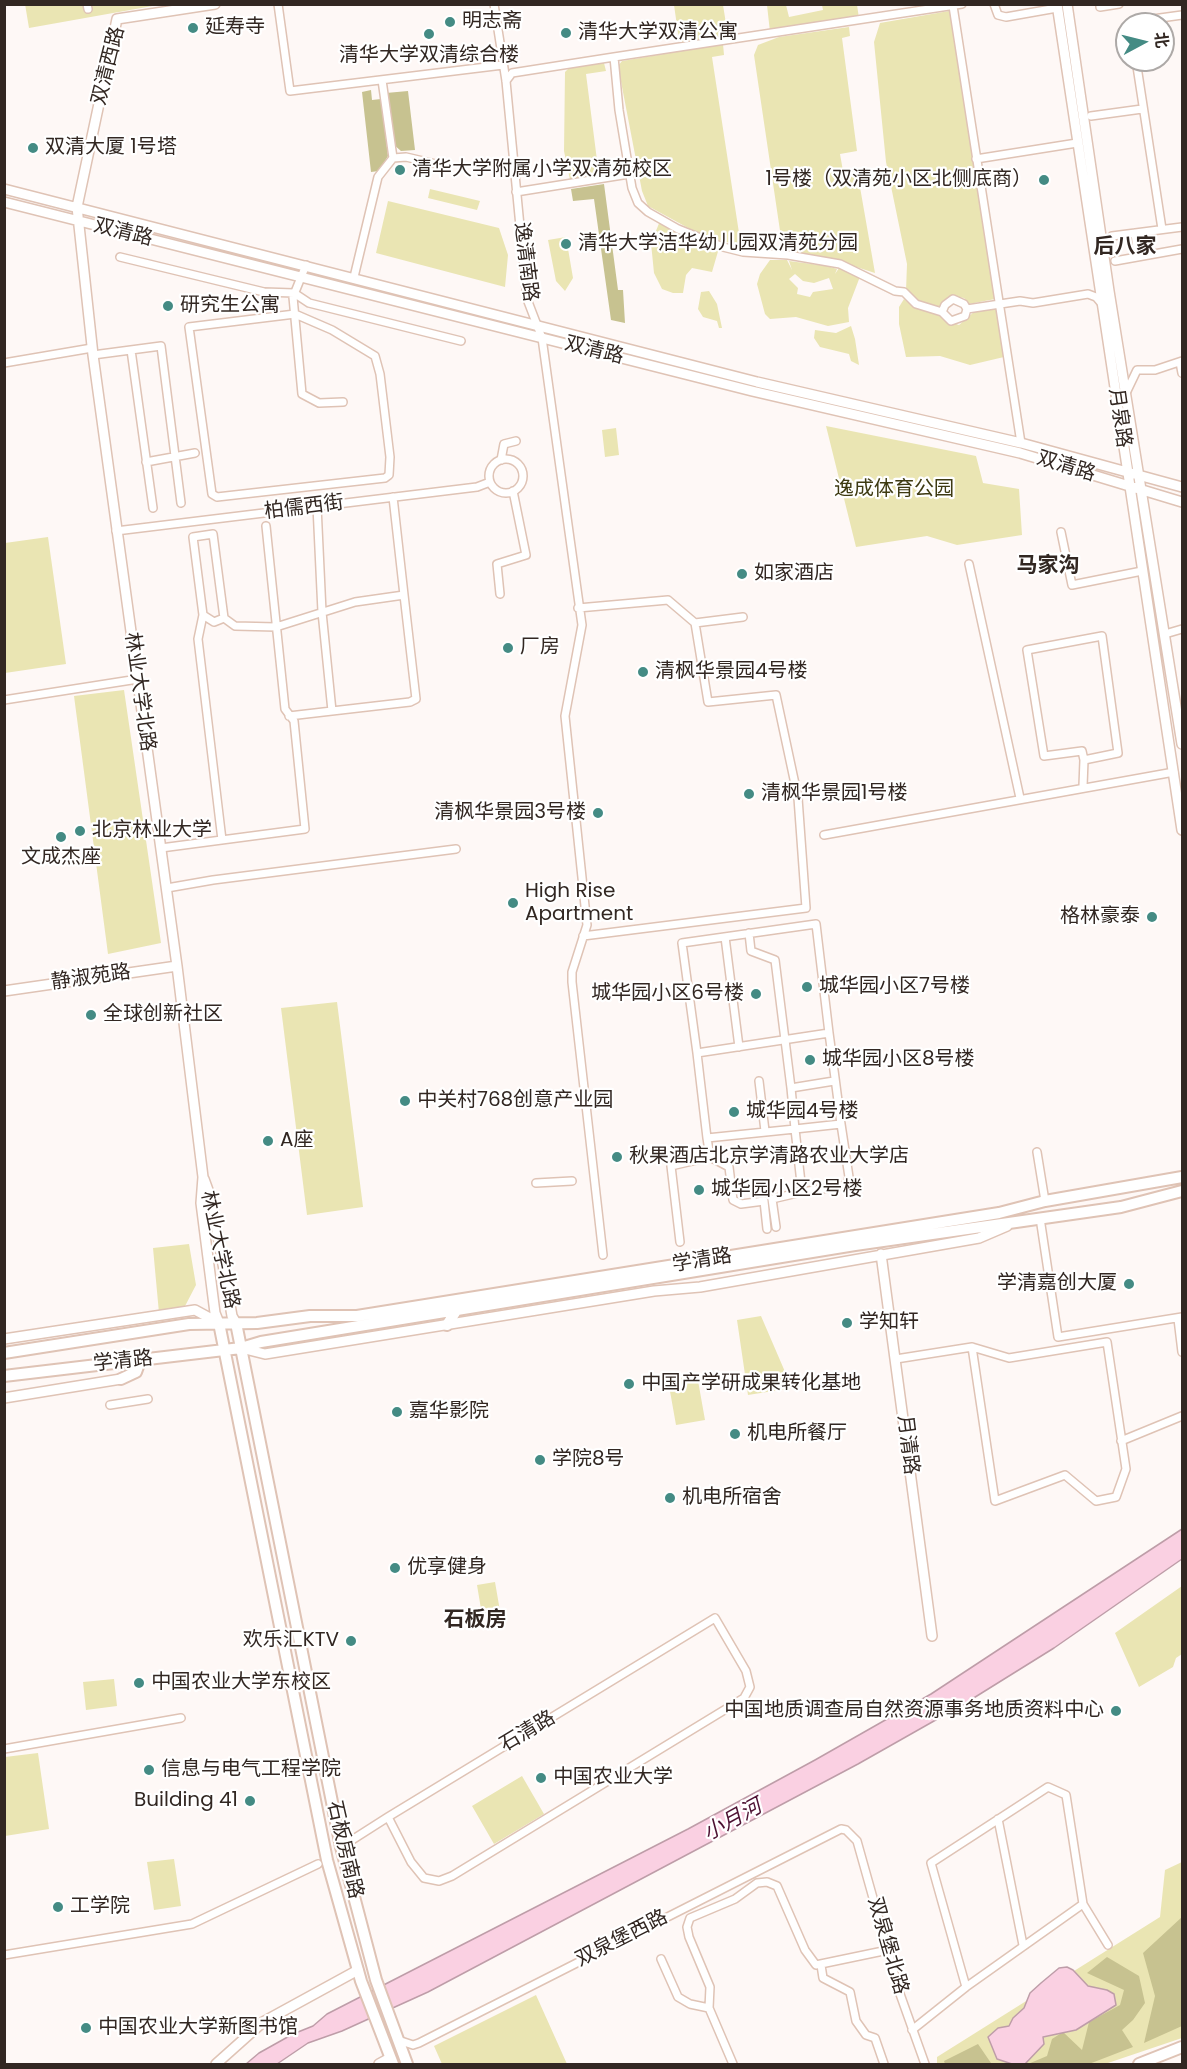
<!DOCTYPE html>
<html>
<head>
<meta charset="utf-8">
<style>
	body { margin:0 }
	#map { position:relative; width:1187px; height:2069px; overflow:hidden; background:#fef8f6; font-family:Poppins,"Noto Sans SC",sans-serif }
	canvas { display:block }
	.frame { position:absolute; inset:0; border:6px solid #322722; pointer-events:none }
	.north { position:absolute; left:1115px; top:12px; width:60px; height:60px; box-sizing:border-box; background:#fff; border:2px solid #ada9a7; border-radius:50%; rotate:83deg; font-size:16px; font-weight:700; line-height:24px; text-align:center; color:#322722 }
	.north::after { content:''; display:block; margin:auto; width:21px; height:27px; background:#448b84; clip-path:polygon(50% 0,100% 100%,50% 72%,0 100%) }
</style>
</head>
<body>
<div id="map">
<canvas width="1187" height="2069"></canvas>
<div class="frame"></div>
<div class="north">北</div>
</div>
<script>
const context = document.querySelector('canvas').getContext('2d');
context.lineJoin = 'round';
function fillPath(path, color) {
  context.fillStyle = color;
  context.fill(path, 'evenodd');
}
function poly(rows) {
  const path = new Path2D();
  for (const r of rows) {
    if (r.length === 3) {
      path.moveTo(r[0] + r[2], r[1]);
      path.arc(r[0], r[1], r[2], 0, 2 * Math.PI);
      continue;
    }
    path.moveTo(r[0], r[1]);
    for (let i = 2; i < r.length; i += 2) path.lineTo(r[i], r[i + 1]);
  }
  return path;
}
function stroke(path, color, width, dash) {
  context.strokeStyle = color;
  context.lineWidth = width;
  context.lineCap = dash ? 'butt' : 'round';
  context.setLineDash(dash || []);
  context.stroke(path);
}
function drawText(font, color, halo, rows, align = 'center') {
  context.font = font + ' Poppins,"Noto Sans SC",sans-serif';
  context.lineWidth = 4.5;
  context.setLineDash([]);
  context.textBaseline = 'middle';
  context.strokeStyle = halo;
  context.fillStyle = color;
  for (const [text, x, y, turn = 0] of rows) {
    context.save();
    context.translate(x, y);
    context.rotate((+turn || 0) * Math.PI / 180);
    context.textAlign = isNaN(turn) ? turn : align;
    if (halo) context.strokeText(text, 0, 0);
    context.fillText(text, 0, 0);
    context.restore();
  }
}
fillPath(poly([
	[25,4,158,5,29,28],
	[674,5,723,5,728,36,682,42,678,33],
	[767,5,786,5,789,17,823,10,822,5,857,5,859,18,770,32],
	[949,11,953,17,995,299,969,304,964,298,951,296,941,308,925,305,906,291,907,264,886,162,874,42,880,23],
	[849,27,850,36,842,38,857,151,840,154,843,171,857,170,875,273,841,262,783,251,754,55,758,45,779,37],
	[723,44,724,55,712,57,741,246,701,235,648,206,642,191,618,66,622,61],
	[604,63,606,71,586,74,599,176,570,180,564,151,565,72,569,68],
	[430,189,480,201,477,210,428,198],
	[388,201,499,228,508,255,505,287,376,253],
	[660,221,719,248,712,272,692,268,686,275,683,293,673,293,662,289,654,273,651,243],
	[566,237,573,278,565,291,556,281,548,240],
	[770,260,787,260,792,270,789,261,827,266,837,269,835,274,841,265,861,274,848,308,849,322,828,326,796,317,770,319,765,314,757,284,760,274],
	[795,274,803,281,814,283,829,278,833,289,813,292,810,297,797,294,798,288,789,279],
	[709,291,717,304,722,328,719,328,717,321,703,317,698,309,701,292],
	[904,299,915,308,941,313,945,320,959,325,975,311,996,309,1004,357,970,365,940,356,906,357,899,324,899,307],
	[851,326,855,339,859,365,851,361,849,354,820,347,814,338,815,330,836,333],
	[826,426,976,456,983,483,1019,489,1022,535,957,545,927,536,856,547],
	[616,428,619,455,605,457,602,430],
	[48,537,66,664,5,673,5,543],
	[124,690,161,943,108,954,74,696],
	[337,1002,363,1207,307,1215,281,1008],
	[189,1244,196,1285,184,1308,159,1313,153,1248],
	[761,1316,792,1388,748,1395,737,1320],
	[697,1375,705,1420,676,1425,668,1380],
	[495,1582,500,1611,482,1615,477,1585],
	[1182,1586,1182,1654,1176,1658,1173,1667,1139,1687,1115,1633],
	[114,1679,117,1706,86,1710,83,1682],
	[38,1753,49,1829,5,1836,5,1757],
	[522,1776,544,1814,494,1844,472,1806],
	[174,1859,181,1906,154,1910,147,1862],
	[1182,1862,1182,2038,1105,2064,937,2064,937,2057,1160,1917,1165,1870],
	[536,1995,567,2064,442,2064,434,2046]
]), '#eae5b3');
fillPath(poly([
	[371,90,372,100,381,99,388,156,379,171,371,172,362,92],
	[408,91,415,150,401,151,393,144,386,93],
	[604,184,618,290,623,290,625,323,611,320,594,199,573,201,571,189],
	[1182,1917,1182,2026,1144,2043,1155,1996,1143,1953],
	[1107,1957,1139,1976,1145,2003,1133,2020,1122,2030,1133,2047,1089,2064,1028,2064,1047,2056,1052,2039,1063,2032,1082,2050,1089,2022,1120,2005,1124,1990,1087,1973],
	[978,2044,991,2063,1001,2064,945,2064,944,2061]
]), '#c7c290');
const water = poly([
	[1182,1529,1182,1559,1054,1648,964,1704,858,1764,428,1992,342,2031,308,2043,277,2064,246,2064,259,2053,293,2034,313,2026,327,2014,688,1829,815,1760,931,1694,1182,1529],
	[1067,1967,1073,1970,1088,1986,1107,1990,1114,1994,1116,2005,1076,2030,1043,2037,1044,2044,1025,2064,1012,2064,997,2059,988,2037,998,2028,1009,2026,1013,2018,1024,2008,1030,1993,1041,1983,1059,1968,1067,1967]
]);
fillPath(water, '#fad0e2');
stroke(water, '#be9da8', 1.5);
const street = poly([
	[87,4,88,9],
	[278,4,290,91,503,65],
	[494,4,506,81,527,299,542,338,582,625,565,716,587,925,572,972,572,982,603,1255],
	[962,4,614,57,619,110,632,188,638,203,648,212,678,229,723,247,743,252,788,255,840,264,895,291,904,292,916,304,942,312,951,321,965,316,967,309,1020,301,1033,303,1088,294,1096,297,1102,304],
	[994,4,998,15,1006,17,1057,8],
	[1100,4,1100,7,1119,4],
	[953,6,1021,443],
	[1131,24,1131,22,1182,15],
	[1136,60,1162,229],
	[506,81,512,73,614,57],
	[1091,116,1142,109],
	[393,158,406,157,436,164],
	[976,159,1077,143],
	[516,192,629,174],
	[1135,233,1138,257],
	[1112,236,1182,227],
	[120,257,264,292,294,293,309,303,461,341],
	[1115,261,1182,249],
	[306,265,293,297,302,394,319,403,343,402],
	[354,277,378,177,393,158,382,80],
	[942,312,945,305,953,299,964,304,967,309],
	[295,314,332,330,375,356,380,374,390,457,389,475,385,478,217,497,212,494,189,327,295,314],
	[131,350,153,508],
	[93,355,161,346,181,503],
	[1180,362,1182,373],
	[4,363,92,348],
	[1126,393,1137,370,1155,370,1182,361],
	[506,476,17],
	[501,460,504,444,516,441],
	[146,462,195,453],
	[116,531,477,487,490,482],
	[1061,532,1072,585,1142,571],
	[969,564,1020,798],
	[500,594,497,564,526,555,513,491],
	[578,608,668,600,695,623,708,702,776,695,798,798,806,908,583,936],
	[203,615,198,639,222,840],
	[224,618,214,622,203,615,193,537,213,534,224,618,235,626,276,627,355,602,404,595,393,497],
	[695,623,743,617],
	[1165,634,1182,629],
	[4,700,138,679],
	[332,711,410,702,416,699,404,595],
	[289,716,332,711,322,612,317,506],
	[1083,786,1084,760,1118,753,1102,636,1027,650,1044,756,1082,751,1084,760],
	[824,835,1174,772],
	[161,848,305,829,294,721,285,709,266,526],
	[167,888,213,880,456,849],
	[749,933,751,951,775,960,791,1088],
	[725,937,739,1047],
	[697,1053,682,943,816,924,829,1033],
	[835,1078,841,1124],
	[759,1081,765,1131],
	[707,1138,697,1053,829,1033,835,1078,834,1081,791,1088,795,1129,841,1124,849,1177,847,1185,802,1192],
	[1037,1152,1045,1201],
	[710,1157,729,1167,733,1200,741,1204,764,1201,767,1229],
	[536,1183,572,1181],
	[1040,1218,1058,1337,1182,1317],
	[680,1242,671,1166,710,1157,707,1138,795,1129,802,1192,772,1199,776,1227],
	[1178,1319,1182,1352],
	[896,1359,972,1347,1009,1358,1107,1342,1126,1469,1116,1497,1096,1501,1065,1475,995,1501,972,1347],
	[110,1405,148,1399],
	[1121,1441,1182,1416],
	[4,1749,181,1718],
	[998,1819,1023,1945],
	[341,1847,388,1817,715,1618,746,1671,750,1687,744,1698,452,1876,439,1881,424,1878,411,1862,388,1817],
	[4,1955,192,1924,318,1864],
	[661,1959,678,1997,690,2004,709,2008],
	[821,1965,823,1978,850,1992,856,2021,866,2035,875,2038,884,2064],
	[966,1987,1083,1904,1108,1945],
	[912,2030,966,1987,931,1863,1048,1787,1066,1795,1083,1904],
	[398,2040,413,2045,419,2043,841,1829,846,1830,857,1841,900,1994,925,2064],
	[733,2064,709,2008,710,1987,689,1937,687,1927,690,1918,735,1899,757,1883,767,1882,777,1886,805,1950,816,1965,888,1950]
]);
const secondary = poly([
	[215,4,117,19,77,207,93,355,177,966,203,1177,201,1203,215,1313,219,1323],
	[1057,4,1182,830],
	[1067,4,1109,291,1182,744],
	[4,189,757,382,1021,443,1182,487],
	[4,202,752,391,1020,453,1182,502],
	[4,991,177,966],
	[204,1179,212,1201,232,1316,236,1323],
	[881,1254,932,1636],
	[4,1339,195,1310,219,1323],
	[241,1348,265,1354,654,1291,700,1287,979,1238,1007,1226],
	[4,1398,121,1379],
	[216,2064,263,2022,358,1970],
	[379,2064,390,2058]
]);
const primary = poly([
	[219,1323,327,1860,361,1981,393,2064],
	[236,1323,341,1847,376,1980,407,2064],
	[447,1325,456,1311],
	[4,1353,189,1324,257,1323,310,1316,357,1316,999,1213,1045,1201,1182,1177],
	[4,1376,241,1348,261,1342,855,1245,1121,1207,1182,1191],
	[121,1379,136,1372,140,1361],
	[1139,2064,1182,2047]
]);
stroke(street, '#dfc3b5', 10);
stroke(secondary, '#dfc3b5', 12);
stroke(primary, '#dfc3b5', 14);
stroke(street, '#fff', 7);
stroke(secondary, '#fff', 9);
stroke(primary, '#fff', 10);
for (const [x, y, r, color] of [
	[450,22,6,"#448b84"],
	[193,28,6,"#448b84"],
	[566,33,6,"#448b84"],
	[429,34,6,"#448b84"],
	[33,148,6,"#448b84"],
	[400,170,6,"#448b84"],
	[1044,180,6,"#448b84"],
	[566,244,6,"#448b84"],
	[168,306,6,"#448b84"],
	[742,574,6,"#448b84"],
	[508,648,6,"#448b84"],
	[643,672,6,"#448b84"],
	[749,794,6,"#448b84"],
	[598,813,6,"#448b84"],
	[80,831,6,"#448b84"],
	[61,837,6,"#448b84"],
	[513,903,6,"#448b84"],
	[1152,917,6,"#448b84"],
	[807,987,6,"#448b84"],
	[756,994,6,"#448b84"],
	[91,1015,6,"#448b84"],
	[810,1060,6,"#448b84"],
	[405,1101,6,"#448b84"],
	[734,1112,6,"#448b84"],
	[268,1141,6,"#448b84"],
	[617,1157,6,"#448b84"],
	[699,1190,6,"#448b84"],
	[1129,1284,6,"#448b84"],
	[847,1323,6,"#448b84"],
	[629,1384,6,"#448b84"],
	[397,1412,6,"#448b84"],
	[735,1434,6,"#448b84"],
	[540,1460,6,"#448b84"],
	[670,1498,6,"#448b84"],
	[395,1568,6,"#448b84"],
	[351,1641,6,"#448b84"],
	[139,1683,6,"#448b84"],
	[1116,1711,6,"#448b84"],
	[149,1770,6,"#448b84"],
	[541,1778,6,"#448b84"],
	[250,1801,6,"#448b84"],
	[58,1907,6,"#448b84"],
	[86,2028,6,"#448b84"]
]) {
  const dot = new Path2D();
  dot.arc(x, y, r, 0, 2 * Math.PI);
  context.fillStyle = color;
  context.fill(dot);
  stroke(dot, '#fff', 2);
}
drawText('20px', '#322722', '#fff', [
	["明志斋",462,22],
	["延寿寺",205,28],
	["清华大学双清公寓",578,33],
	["清华大学双清综合楼",429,56,"center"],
	["双清大厦 1号塔",45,148],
	["清华大学附属小学双清苑校区",412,170],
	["1号楼（双清苑小区北侧底商）",1032,180,"right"],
	["清华大学洁华幼儿园双清苑分园",578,244],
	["研究生公寓",180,306],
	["如家酒店",754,574],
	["厂房",520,648],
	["清枫华景园4号楼",655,672],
	["清枫华景园1号楼",761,794],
	["清枫华景园3号楼",586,813,"right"],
	["北京林业大学",92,831],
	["文成杰座",61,858,"center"],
	["High Rise",525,892],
	["Apartment",525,915],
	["格林豪泰",1140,917,"right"],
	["城华园小区7号楼",819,987],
	["城华园小区6号楼",744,994,"right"],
	["全球创新社区",103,1015],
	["城华园小区8号楼",822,1060],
	["中关村768创意产业园",417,1101],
	["城华园4号楼",746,1112],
	["A座",280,1141],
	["秋果酒店北京学清路农业大学店",629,1157],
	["城华园小区2号楼",711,1190],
	["学清嘉创大厦",1117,1284,"right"],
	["学知轩",859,1323],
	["中国产学研成果转化基地",641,1384],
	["嘉华影院",409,1412],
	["机电所餐厅",747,1434],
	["学院8号",552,1460],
	["机电所宿舍",682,1498],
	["优享健身",407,1568],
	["欢乐汇KTV",339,1641,"right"],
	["中国农业大学东校区",151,1683],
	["中国地质调查局自然资源事务地质资料中心",1104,1711,"right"],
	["信息与电气工程学院",161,1770],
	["中国农业大学",553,1778],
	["Building 41",238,1801,"right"],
	["工学院",70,1907],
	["中国农业大学新图书馆",98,2028]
], 'left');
drawText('20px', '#322722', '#fff', [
	["双清西路",109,66,-76],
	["双清路",123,233,14],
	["逸清南路",525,262,83],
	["双清路",594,351,14],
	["月泉路",1119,418,82],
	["双清路",1066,467,17],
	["柏儒西街",304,508,-7],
	["林业大学北路",139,692,82],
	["静淑苑路",91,978,-8],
	["林业大学北路",219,1250,78],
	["学清路",702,1261,-9],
	["学清路",123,1362,-6],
	["月清路",907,1445,83],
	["石清路",528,1732,-31],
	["石板房南路",344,1850,77],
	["双泉堡西路",622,1939,-27],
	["双泉堡北路",887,1946,74]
]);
drawText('20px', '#3e3a12', '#fff', [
	["逸成体育公园",894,490]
]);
drawText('bold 21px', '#322722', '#fff', [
	["后八家",1125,248],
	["马家沟",1048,567],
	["石板房",475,1621]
]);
drawText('italic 21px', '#4d1132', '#fff', [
	["小月河",733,1821,-29]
]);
</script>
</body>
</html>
